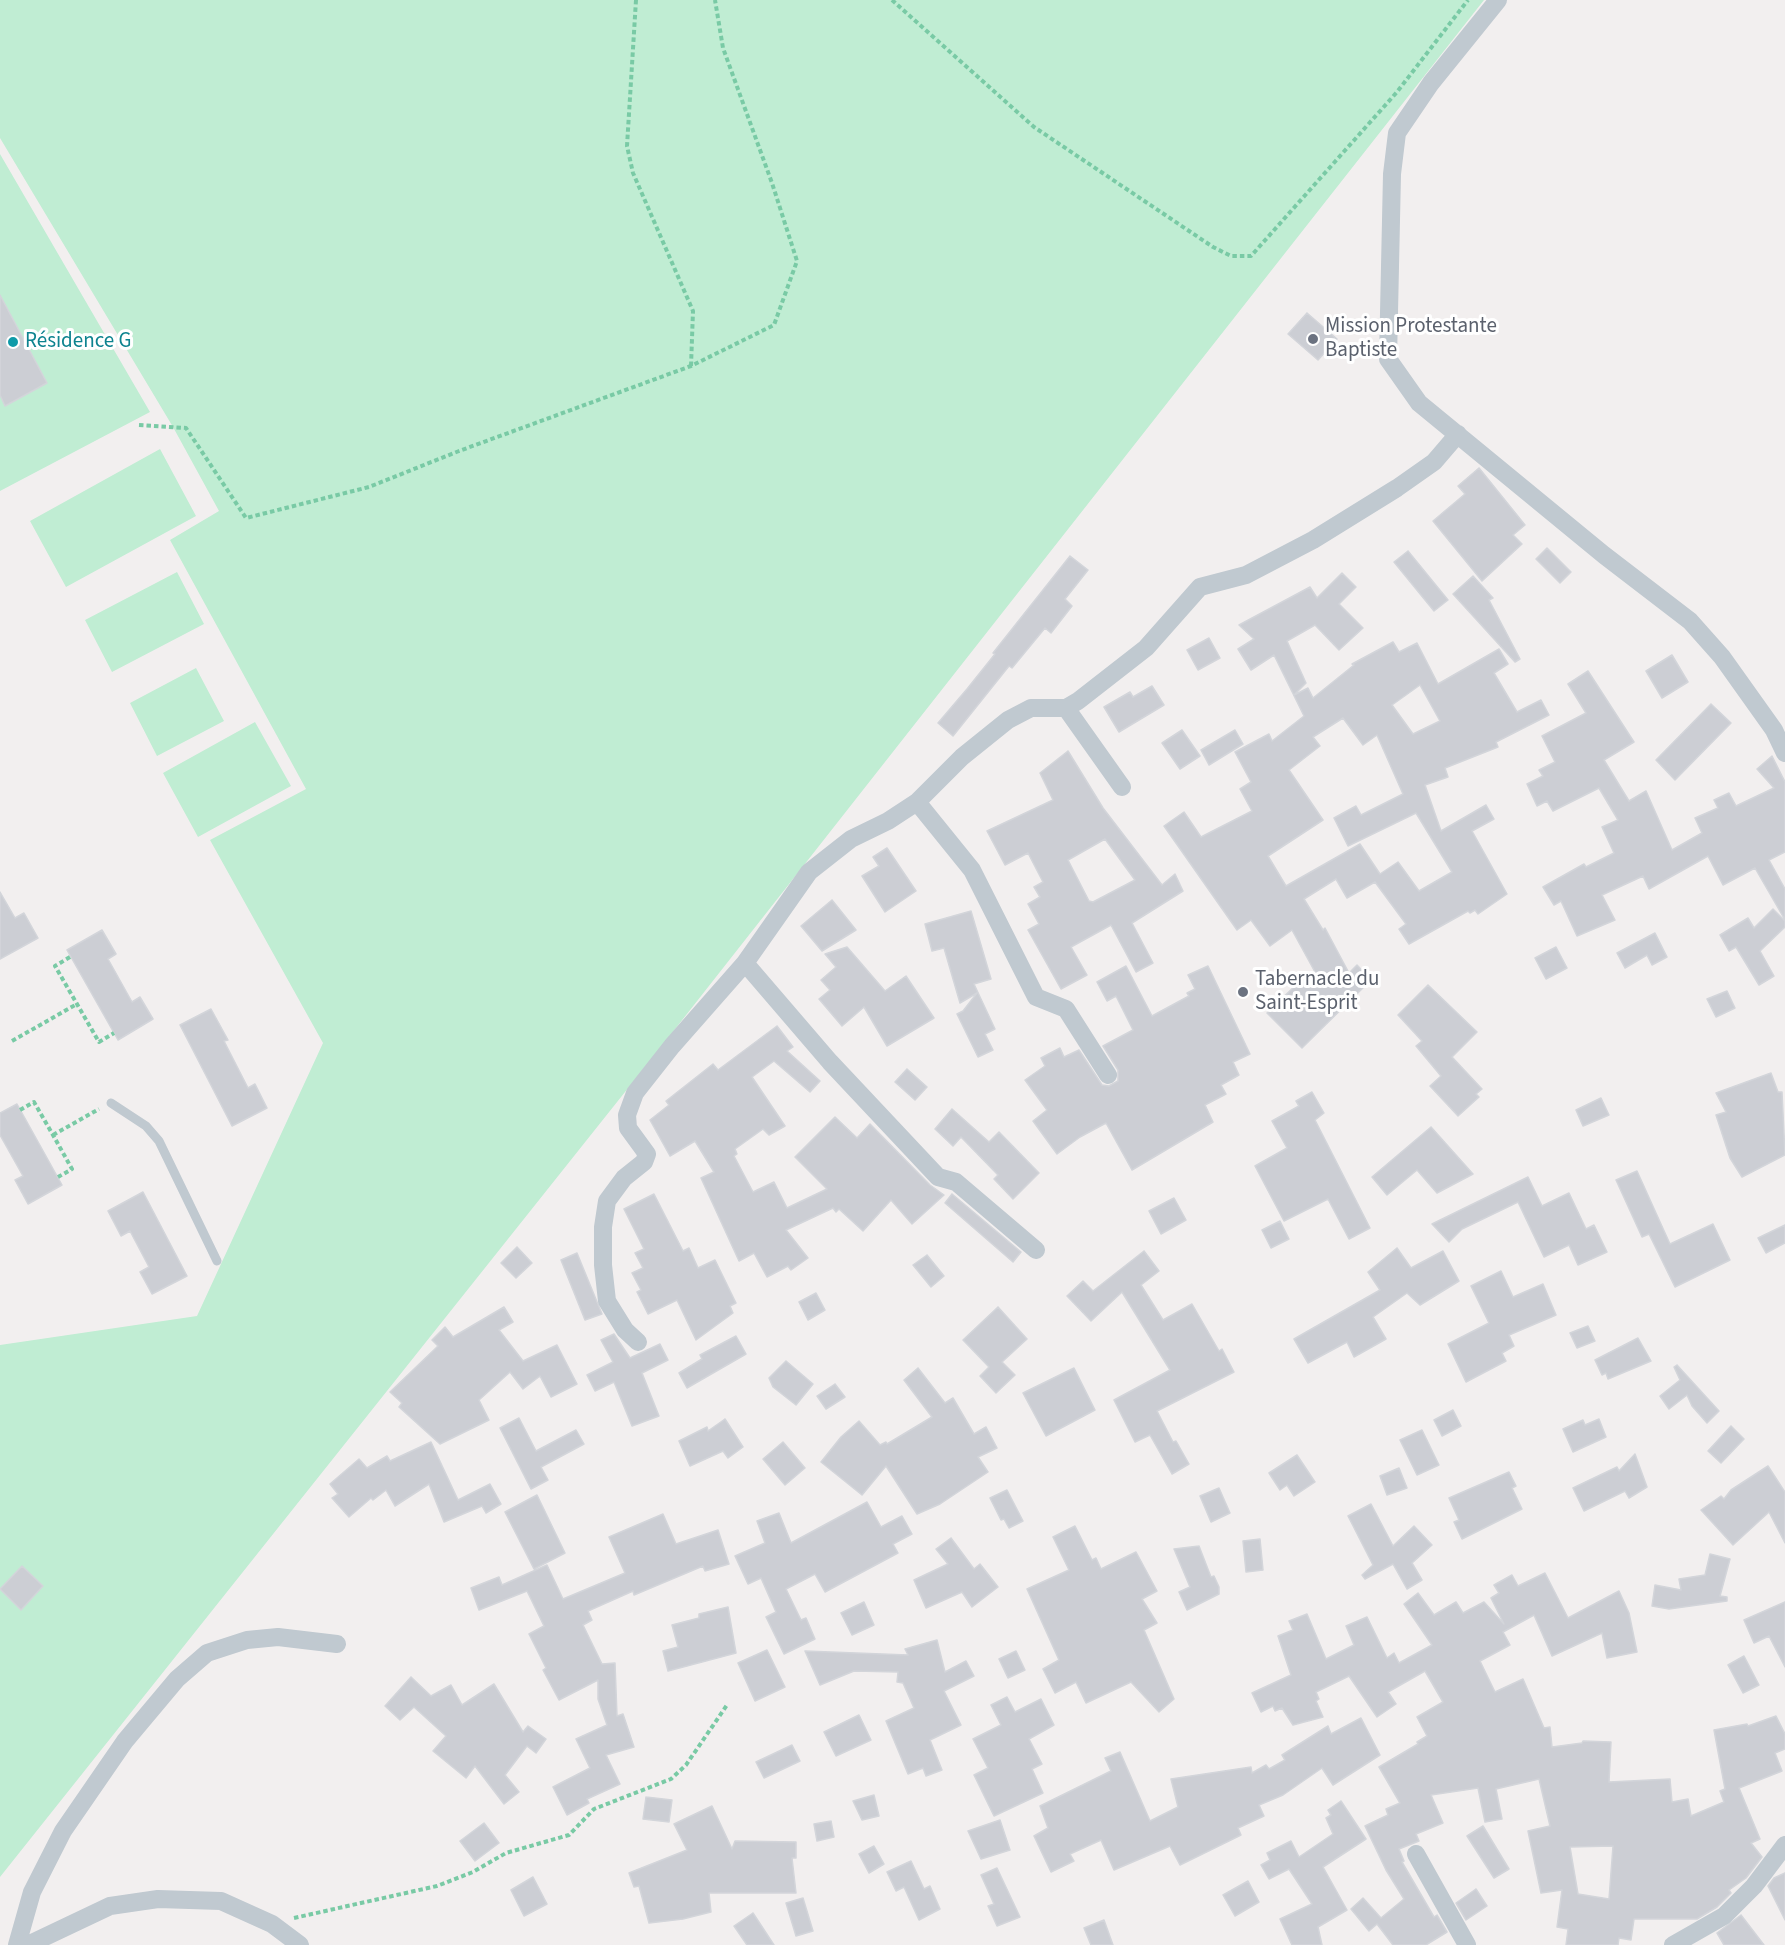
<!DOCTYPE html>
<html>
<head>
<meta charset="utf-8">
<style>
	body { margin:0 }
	canvas { display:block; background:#f2efef }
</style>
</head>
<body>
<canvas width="1785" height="1945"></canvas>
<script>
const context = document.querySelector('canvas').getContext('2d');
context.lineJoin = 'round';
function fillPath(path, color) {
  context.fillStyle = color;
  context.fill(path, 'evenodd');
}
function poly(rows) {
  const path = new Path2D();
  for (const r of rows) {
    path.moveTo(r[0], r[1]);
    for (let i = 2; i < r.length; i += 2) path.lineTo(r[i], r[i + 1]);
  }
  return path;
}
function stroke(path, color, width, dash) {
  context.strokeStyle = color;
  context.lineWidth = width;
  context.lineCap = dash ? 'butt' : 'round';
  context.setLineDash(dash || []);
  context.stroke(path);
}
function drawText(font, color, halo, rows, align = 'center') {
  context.font = font + ' "Source Sans 3",sans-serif';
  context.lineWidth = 6;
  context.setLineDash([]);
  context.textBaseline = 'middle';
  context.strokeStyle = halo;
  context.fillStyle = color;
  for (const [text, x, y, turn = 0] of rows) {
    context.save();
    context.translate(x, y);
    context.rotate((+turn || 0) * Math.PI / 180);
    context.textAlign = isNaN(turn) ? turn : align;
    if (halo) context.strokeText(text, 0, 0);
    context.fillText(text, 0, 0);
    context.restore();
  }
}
fillPath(poly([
	[0,0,1484,0,668,1038,0,1877,0,1345,197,1316,323,1043,210,840,306,789,170,540,219,511,173,427,0,138],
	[0,154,150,412,0,491,0,395,6,405,47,383,0,295],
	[160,449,196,516,66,587,30,521],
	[177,572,204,624,112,672,85,620],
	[196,668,224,721,157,756,130,703],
	[255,722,291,786,198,837,163,773]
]), '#c0edd3');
const building = poly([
	[0,295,47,383,5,406,0,395,0,295],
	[1307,313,1337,339,1318,360,1288,334,1307,313],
	[1479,468,1525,525,1513,535,1522,544,1482,581,1433,521,1465,494,1458,486,1479,468],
	[1547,548,1571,572,1560,583,1536,559,1547,548],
	[1408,551,1448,600,1434,611,1394,562,1408,551],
	[1070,556,1088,570,1065,599,1072,606,1051,633,1045,628,1012,668,1009,666,953,736,938,723,967,689,995,654,993,653,1070,556],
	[1342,573,1356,587,1339,604,1363,628,1339,650,1315,625,1287,641,1306,683,1294,695,1308,688,1313,698,1354,665,1352,664,1393,642,1399,652,1417,643,1438,684,1499,649,1508,664,1494,673,1517,712,1541,700,1549,715,1496,742,1498,747,1445,768,1448,777,1425,785,1441,831,1486,805,1494,819,1472,831,1507,894,1478,914,1475,910,1470,913,1468,911,1409,944,1399,929,1406,924,1375,882,1347,898,1336,879,1304,899,1323,930,1325,928,1349,973,1357,965,1371,980,1302,1048,1267,1013,1301,980,1315,972,1292,930,1270,946,1251,920,1237,930,1164,826,1184,812,1201,837,1252,811,1240,789,1251,782,1235,752,1269,734,1272,741,1304,716,1274,655,1251,670,1238,649,1254,639,1239,625,1310,587,1317,598,1342,573],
	[1420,685,1440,721,1413,734,1392,705,1420,685],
	[1343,718,1363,745,1377,735,1403,794,1361,815,1356,806,1334,818,1348,846,1416,813,1452,872,1419,891,1398,862,1380,874,1360,844,1286,886,1268,856,1323,820,1289,770,1320,746,1313,737,1343,718],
	[1473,576,1493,598,1489,600,1520,659,1515,662,1453,594,1473,576],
	[1209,638,1220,658,1198,670,1187,650,1209,638],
	[1672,655,1688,682,1662,698,1646,671,1672,655],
	[1588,671,1634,742,1604,760,1629,801,1646,791,1672,850,1702,833,1695,818,1718,808,1714,800,1729,793,1736,806,1774,788,1757,769,1772,756,1785,782,1785,852,1769,860,1785,889,1785,920,1755,868,1723,885,1708,856,1649,889,1643,876,1602,895,1615,920,1577,936,1561,901,1554,905,1543,887,1584,864,1586,867,1614,853,1602,827,1618,820,1599,788,1553,811,1547,801,1537,806,1527,784,1543,776,1539,770,1555,762,1542,736,1586,713,1568,684,1588,671],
	[1152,686,1164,705,1119,732,1104,707,1130,692,1133,697,1152,686],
	[1711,704,1731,723,1675,780,1656,760,1711,704],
	[1182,730,1200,756,1180,769,1162,743,1182,730],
	[1235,730,1243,744,1209,765,1201,750,1235,730],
	[1068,751,1103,808,1162,885,1175,874,1183,891,1132,923,1153,963,1136,972,1111,925,1071,947,1087,975,1061,989,1028,930,1039,924,1028,904,1040,897,1034,887,1043,882,1028,853,1005,865,987,831,1053,800,1040,773,1068,751],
	[1105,839,1135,880,1093,902,1089,901,1068,860,1105,839],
	[887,848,916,891,885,912,862,876,879,866,873,857,887,848],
	[0,892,15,918,24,913,38,938,0,959,0,892],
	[832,900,856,930,822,951,801,926,832,900],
	[1773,909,1785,921,1785,927,1760,951,1774,976,1759,985,1736,947,1729,951,1720,935,1748,918,1754,928,1773,909],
	[971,911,991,979,974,984,995,1029,985,1034,993,1050,978,1057,957,1014,963,1011,977,993,960,1003,944,948,932,951,925,924,971,911],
	[102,930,116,954,108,959,132,1002,140,997,153,1019,118,1040,67,950,102,930],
	[1655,933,1667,957,1652,965,1647,955,1625,968,1617,953,1655,933],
	[847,947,885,991,906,976,934,1018,887,1046,864,1007,842,1026,819,999,830,990,821,980,836,967,825,954,847,947],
	[1556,947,1567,968,1546,979,1535,958,1556,947],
	[1126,966,1152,1016,1189,996,1187,993,1195,989,1188,975,1208,966,1250,1054,1233,1062,1239,1075,1221,1085,1226,1094,1205,1105,1213,1122,1132,1170,1106,1123,1080,1137,1057,1154,1033,1121,1047,1110,1025,1080,1045,1066,1041,1058,1060,1048,1064,1057,1079,1050,1102,1085,1109,1086,1118,1081,1118,1070,1103,1046,1133,1030,1116,996,1107,1001,1097,982,1126,966],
	[1428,985,1477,1032,1452,1057,1482,1089,1476,1094,1479,1097,1458,1116,1430,1086,1441,1076,1416,1046,1422,1041,1398,1015,1428,985],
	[1727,991,1735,1008,1716,1017,1707,999,1727,991],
	[211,1009,228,1040,224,1041,248,1088,255,1084,267,1108,232,1126,180,1025,211,1009],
	[777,1026,793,1047,787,1051,820,1081,810,1092,774,1061,752,1077,785,1126,769,1135,763,1129,735,1149,737,1154,734,1156,753,1192,774,1182,787,1208,827,1189,795,1157,835,1117,857,1138,870,1124,930,1185,944,1195,912,1224,891,1200,863,1231,839,1209,836,1212,833,1208,786,1230,808,1258,791,1270,788,1266,767,1277,754,1253,739,1261,701,1178,714,1172,695,1141,670,1156,650,1120,669,1105,666,1101,713,1064,718,1070,777,1026],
	[907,1069,927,1087,915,1100,895,1082,907,1069],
	[1771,1073,1778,1092,1782,1092,1785,1155,1742,1177,1730,1158,1716,1115,1726,1112,1716,1093,1771,1073],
	[1312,1092,1324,1113,1315,1120,1370,1228,1349,1239,1328,1199,1284,1221,1255,1166,1287,1148,1272,1121,1299,1106,1296,1101,1312,1092],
	[1601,1098,1609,1115,1583,1126,1576,1110,1601,1098],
	[17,1104,62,1185,28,1204,15,1180,23,1176,0,1135,0,1113,17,1104],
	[952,1109,989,1142,999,1132,1039,1173,1013,1199,994,1179,998,1175,961,1137,953,1146,935,1129,952,1109],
	[1431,1127,1473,1174,1437,1193,1417,1170,1387,1195,1372,1177,1431,1127],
	[1637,1171,1670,1244,1713,1224,1730,1260,1675,1287,1649,1234,1642,1237,1616,1180,1637,1171],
	[1528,1177,1542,1206,1569,1193,1586,1229,1594,1225,1607,1252,1578,1265,1569,1245,1544,1257,1518,1202,1462,1229,1449,1242,1432,1224,1528,1177],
	[143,1192,187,1276,152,1294,140,1272,149,1267,130,1231,121,1236,108,1211,143,1192],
	[654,1194,683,1251,689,1248,698,1268,715,1260,736,1303,730,1306,733,1313,696,1340,677,1300,648,1314,637,1292,641,1290,632,1273,643,1268,635,1253,644,1249,624,1209,654,1194],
	[952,1194,1021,1252,1013,1262,945,1203,952,1194],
	[1174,1198,1186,1220,1161,1234,1149,1211,1174,1198],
	[1280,1221,1289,1239,1271,1248,1262,1230,1280,1221],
	[1785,1225,1785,1243,1766,1253,1758,1238,1785,1225],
	[517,1247,532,1263,516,1278,501,1263,517,1247],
	[1397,1248,1411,1268,1443,1251,1459,1281,1420,1305,1407,1293,1373,1317,1386,1339,1354,1357,1347,1342,1308,1363,1294,1339,1380,1290,1368,1272,1397,1248],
	[1144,1251,1159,1271,1141,1285,1163,1320,1192,1304,1219,1351,1222,1349,1234,1372,1157,1411,1173,1442,1176,1441,1189,1464,1172,1474,1150,1435,1135,1442,1114,1400,1170,1370,1122,1292,1091,1321,1067,1296,1083,1281,1093,1291,1144,1251],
	[577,1253,602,1314,585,1320,561,1260,577,1253],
	[927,1255,944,1276,931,1287,913,1265,927,1255],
	[1501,1271,1513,1297,1543,1284,1556,1315,1509,1335,1514,1346,1502,1353,1506,1361,1466,1382,1448,1344,1489,1323,1471,1286,1501,1271],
	[816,1293,825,1310,808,1320,799,1302,816,1293],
	[504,1307,513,1322,499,1330,523,1361,557,1345,577,1384,551,1397,540,1376,523,1389,510,1372,479,1400,489,1420,440,1444,399,1407,402,1403,390,1392,438,1346,432,1340,445,1327,453,1337,504,1307],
	[998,1307,1027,1339,1002,1362,1015,1375,996,1393,980,1376,989,1367,963,1340,998,1307],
	[1588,1326,1595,1341,1577,1348,1570,1333,1588,1326],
	[614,1334,630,1358,660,1344,668,1360,642,1373,659,1416,632,1426,614,1382,595,1391,587,1375,613,1362,601,1340,614,1334],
	[736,1336,746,1354,687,1388,679,1373,702,1359,700,1355,736,1336],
	[1638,1338,1651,1361,1608,1379,1606,1373,1602,1375,1595,1360,1638,1338],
	[786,1361,813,1384,796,1405,773,1387,769,1378,786,1361],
	[1677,1365,1719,1411,1707,1423,1692,1406,1687,1395,1669,1409,1660,1396,1680,1380,1674,1367,1677,1365],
	[918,1368,945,1403,953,1398,974,1434,986,1427,997,1448,978,1457,988,1472,940,1504,917,1514,886,1466,862,1495,821,1462,841,1437,859,1421,880,1445,886,1442,887,1444,932,1417,904,1380,918,1368],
	[1074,1368,1095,1410,1046,1436,1023,1393,1074,1368],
	[835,1384,845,1397,826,1409,817,1396,835,1384],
	[1453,1410,1461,1426,1442,1436,1434,1420,1453,1410],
	[519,1418,536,1451,576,1430,584,1444,541,1467,548,1480,531,1489,500,1428,519,1418],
	[725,1419,743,1447,728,1458,723,1451,690,1466,679,1441,707,1427,708,1431,725,1419],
	[1599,1419,1606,1437,1573,1452,1563,1429,1583,1420,1585,1425,1599,1419],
	[1731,1426,1744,1439,1721,1463,1708,1451,1731,1426],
	[1422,1430,1439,1465,1417,1475,1400,1440,1422,1430],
	[431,1442,458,1500,490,1484,501,1504,486,1513,482,1506,444,1522,429,1484,395,1506,386,1490,373,1500,371,1498,349,1517,332,1498,338,1494,330,1484,359,1459,367,1468,387,1456,390,1461,431,1442],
	[783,1442,805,1468,785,1485,763,1459,783,1442],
	[1635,1454,1647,1487,1629,1498,1625,1491,1584,1511,1573,1488,1617,1467,1619,1471,1635,1454],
	[1297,1455,1315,1482,1294,1496,1287,1485,1280,1490,1269,1473,1297,1455],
	[1768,1466,1785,1492,1785,1543,1769,1512,1733,1545,1701,1510,1721,1496,1724,1499,1731,1490,1768,1466],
	[1399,1468,1407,1488,1387,1495,1380,1476,1399,1468],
	[1509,1472,1516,1486,1512,1488,1522,1509,1462,1539,1454,1522,1459,1520,1449,1498,1509,1472],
	[1219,1488,1230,1513,1211,1522,1200,1496,1219,1488],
	[1007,1490,1023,1521,1009,1528,1004,1519,1001,1520,990,1498,1007,1490],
	[537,1495,565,1553,534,1569,505,1512,537,1495],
	[867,1502,881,1527,902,1516,912,1534,893,1544,898,1553,825,1592,815,1574,786,1589,801,1620,806,1618,815,1639,784,1654,766,1617,776,1612,761,1578,748,1584,735,1556,765,1543,757,1521,779,1513,791,1543,867,1502],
	[1371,1504,1393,1546,1414,1526,1432,1545,1412,1563,1422,1580,1407,1589,1393,1564,1365,1579,1362,1575,1373,1565,1348,1516,1371,1504],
	[663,1514,676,1544,718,1530,729,1564,705,1571,703,1566,634,1595,633,1591,588,1611,592,1620,583,1625,602,1664,615,1663,617,1716,623,1714,634,1747,606,1755,620,1784,587,1799,589,1803,567,1815,553,1787,590,1768,576,1739,607,1725,598,1699,598,1680,559,1700,543,1670,546,1668,529,1634,544,1626,527,1591,479,1610,471,1588,499,1577,502,1585,547,1565,563,1599,625,1573,609,1537,663,1514],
	[1075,1526,1092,1560,1096,1558,1101,1569,1136,1552,1157,1591,1142,1599,1157,1623,1144,1630,1174,1699,1159,1712,1131,1682,1086,1703,1076,1682,1055,1693,1043,1669,1059,1660,1027,1589,1069,1570,1053,1537,1075,1526],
	[951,1538,974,1569,980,1564,998,1587,972,1607,962,1592,926,1608,914,1580,948,1564,936,1549,951,1538],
	[1260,1539,1263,1570,1246,1572,1243,1541,1260,1539],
	[1199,1546,1211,1577,1214,1576,1219,1587,1219,1594,1187,1610,1179,1592,1190,1587,1174,1549,1199,1546],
	[1710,1554,1730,1559,1720,1596,1727,1597,1727,1601,1669,1609,1652,1606,1655,1585,1681,1590,1679,1579,1705,1575,1710,1554],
	[22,1566,43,1586,21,1610,0,1589,22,1566],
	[1545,1573,1568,1618,1619,1591,1629,1613,1637,1652,1607,1658,1602,1633,1552,1656,1534,1615,1503,1632,1510,1645,1480,1661,1495,1692,1523,1679,1544,1728,1550,1727,1552,1747,1582,1743,1583,1741,1611,1742,1609,1782,1670,1779,1672,1802,1688,1799,1691,1816,1724,1802,1720,1791,1725,1789,1714,1730,1747,1724,1748,1726,1776,1716,1785,1734,1785,1749,1775,1753,1782,1771,1739,1788,1760,1839,1751,1843,1762,1857,1746,1878,1729,1890,1731,1893,1717,1907,1697,1919,1634,1919,1631,1940,1619,1938,1618,1945,1566,1945,1568,1929,1557,1927,1562,1890,1541,1893,1528,1831,1550,1826,1539,1779,1496,1789,1502,1819,1485,1822,1478,1788,1431,1795,1443,1823,1416,1834,1419,1841,1399,1849,1404,1861,1402,1862,1434,1917,1437,1915,1447,1932,1426,1945,1393,1945,1377,1924,1369,1931,1351,1909,1363,1898,1381,1918,1404,1899,1386,1870,1365,1826,1388,1815,1386,1809,1400,1803,1379,1767,1418,1744,1417,1742,1427,1736,1417,1717,1443,1702,1425,1671,1388,1692,1396,1704,1377,1717,1349,1676,1316,1692,1319,1699,1316,1701,1323,1717,1293,1725,1282,1708,1275,1711,1273,1706,1261,1712,1252,1693,1291,1675,1278,1636,1293,1630,1289,1621,1307,1614,1326,1659,1354,1645,1346,1626,1367,1617,1387,1658,1394,1653,1399,1663,1432,1645,1404,1604,1418,1593,1434,1615,1456,1602,1463,1613,1484,1602,1504,1624,1491,1598,1499,1593,1494,1585,1512,1575,1518,1586,1545,1573],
	[1613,1846,1609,1899,1578,1894,1570,1847,1613,1846],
	[864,1602,874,1625,852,1635,841,1613,864,1602],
	[1785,1602,1785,1667,1769,1636,1754,1643,1744,1620,1785,1602],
	[728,1607,736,1653,668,1671,663,1651,678,1647,672,1625,699,1618,699,1614,728,1607],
	[937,1640,945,1672,966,1661,974,1676,944,1691,961,1725,930,1740,942,1770,926,1776,923,1768,908,1774,886,1721,914,1708,903,1683,897,1682,898,1672,854,1671,820,1685,805,1651,908,1655,905,1649,937,1640],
	[767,1650,785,1687,755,1701,738,1663,767,1650],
	[1016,1651,1025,1670,1008,1678,999,1659,1016,1651],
	[1744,1656,1759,1685,1743,1693,1728,1665,1744,1656],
	[411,1677,431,1696,451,1685,462,1705,494,1684,523,1732,528,1726,546,1739,536,1753,527,1746,505,1775,519,1792,504,1804,475,1766,466,1778,433,1751,446,1736,414,1707,400,1720,385,1706,411,1677],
	[1007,1697,1015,1712,1041,1699,1054,1725,1029,1739,1042,1764,1032,1769,1043,1793,994,1816,974,1775,988,1768,973,1739,1001,1725,991,1705,1007,1697],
	[859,1715,871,1740,836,1756,824,1732,859,1715],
	[1361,1718,1380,1755,1333,1785,1322,1768,1283,1795,1259,1805,1264,1816,1238,1828,1241,1835,1180,1865,1170,1846,1114,1870,1101,1840,1070,1854,1074,1861,1051,1872,1034,1836,1048,1828,1040,1806,1111,1771,1105,1758,1120,1752,1150,1821,1178,1807,1171,1779,1251,1767,1252,1773,1266,1765,1269,1769,1285,1760,1282,1755,1328,1726,1331,1734,1361,1718],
	[792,1745,800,1761,764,1778,756,1762,792,1745],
	[874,1795,879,1816,862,1820,853,1801,874,1795],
	[646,1797,672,1800,669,1822,643,1819,646,1797],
	[1341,1801,1366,1839,1323,1867,1347,1910,1318,1927,1322,1945,1292,1945,1280,1919,1312,1904,1289,1869,1269,1879,1261,1865,1270,1860,1267,1853,1291,1841,1299,1857,1333,1834,1326,1818,1331,1815,1328,1810,1341,1801],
	[712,1806,732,1849,735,1841,796,1842,796,1858,792,1858,796,1893,709,1893,711,1912,683,1919,649,1923,639,1886,634,1887,629,1873,687,1850,674,1824,712,1806],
	[1000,1820,1010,1850,981,1859,968,1831,1000,1820],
	[831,1821,834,1837,817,1841,814,1824,831,1821],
	[484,1823,499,1843,475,1861,460,1841,484,1823],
	[1483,1826,1509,1869,1494,1878,1467,1836,1483,1826],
	[874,1846,884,1864,869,1873,859,1854,874,1846],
	[911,1861,924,1889,930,1886,940,1909,919,1920,904,1887,896,1891,887,1872,911,1861],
	[997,1868,1020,1917,997,1926,988,1906,994,1904,981,1875,997,1868],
	[1785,1873,1785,1920,1768,1886,1774,1878,1785,1873],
	[533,1877,547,1904,524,1916,511,1890,533,1877],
	[1248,1881,1259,1902,1235,1916,1223,1895,1248,1881],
	[1476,1889,1487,1906,1466,1920,1456,1903,1476,1889],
	[803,1898,813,1931,796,1936,786,1903,803,1898],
	[753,1913,774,1945,747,1945,734,1926,753,1913],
	[1741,1915,1764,1945,1724,1945,1717,1933,1741,1915],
	[1104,1920,1113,1945,1091,1945,1084,1928,1104,1920]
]);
fillPath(building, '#ccced4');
stroke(building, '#d3d5da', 1.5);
stroke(poly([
	[636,0,627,146,633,173,693,311,691,366],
	[892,0,1034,127,1213,247,1231,256,1251,256,1397,92,1468,0],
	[139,425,186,428,246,518,369,487,459,451,691,366,774,325,797,261,772,183,723,48,715,0],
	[70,957,55,966,99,1042,114,1033],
	[12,1041,77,1004],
	[20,1110,34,1102,53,1135,72,1169,58,1177],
	[53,1135,99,1109],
	[294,1918,437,1886,473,1872,506,1853,569,1835,594,1809,671,1779,686,1765,727,1705]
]), '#79caa5', 4, [4.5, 3]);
stroke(poly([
	[111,1103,146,1126,159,1141,217,1261]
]), '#c0c9d0', 9);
stroke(poly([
	[1498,0,1431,83,1397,133,1392,174,1388,359,1419,403,1604,555,1690,621,1722,657,1774,730,1785,753],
	[1066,708,1122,787],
	[917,802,972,870,1036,997,1066,1009,1108,1075],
	[745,963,830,1062,938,1177,956,1182,1036,1250],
	[638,1342,625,1330,607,1301,603,1265,603,1227,607,1201,624,1178,644,1162,647,1154,628,1128,627,1115,635,1093,672,1046,745,963,809,872,851,839,888,821,917,802,962,757,1008,720,1031,708,1066,708,1078,701,1146,648,1200,587,1246,575,1313,540,1397,488,1434,462,1458,434],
	[1416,1854,1467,1945],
	[17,1945,32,1892,63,1831,125,1741,177,1679,207,1653,247,1640,278,1637,337,1644],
	[28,1945,110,1906,158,1899,221,1901,272,1924,300,1945],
	[1673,1945,1724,1916,1754,1886,1785,1845]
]), '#c0c9d0', 18);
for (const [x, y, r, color] of [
	[1313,339,6,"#6b7280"],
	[13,342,6,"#0f9aa8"],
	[1243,992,6,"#6b7280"]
]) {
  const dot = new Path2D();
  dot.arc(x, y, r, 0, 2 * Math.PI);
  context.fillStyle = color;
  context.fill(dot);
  stroke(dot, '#fff', 2);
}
drawText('21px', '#5b616d', '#fff', [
	["Mission Protestante",1325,327],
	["Baptiste",1325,351],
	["Tabernacle du",1255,980],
	["Saint-Esprit",1255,1004]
], 'left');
drawText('21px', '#0d838f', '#fff', [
	["Résidence G",25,342]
], 'left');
</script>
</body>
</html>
